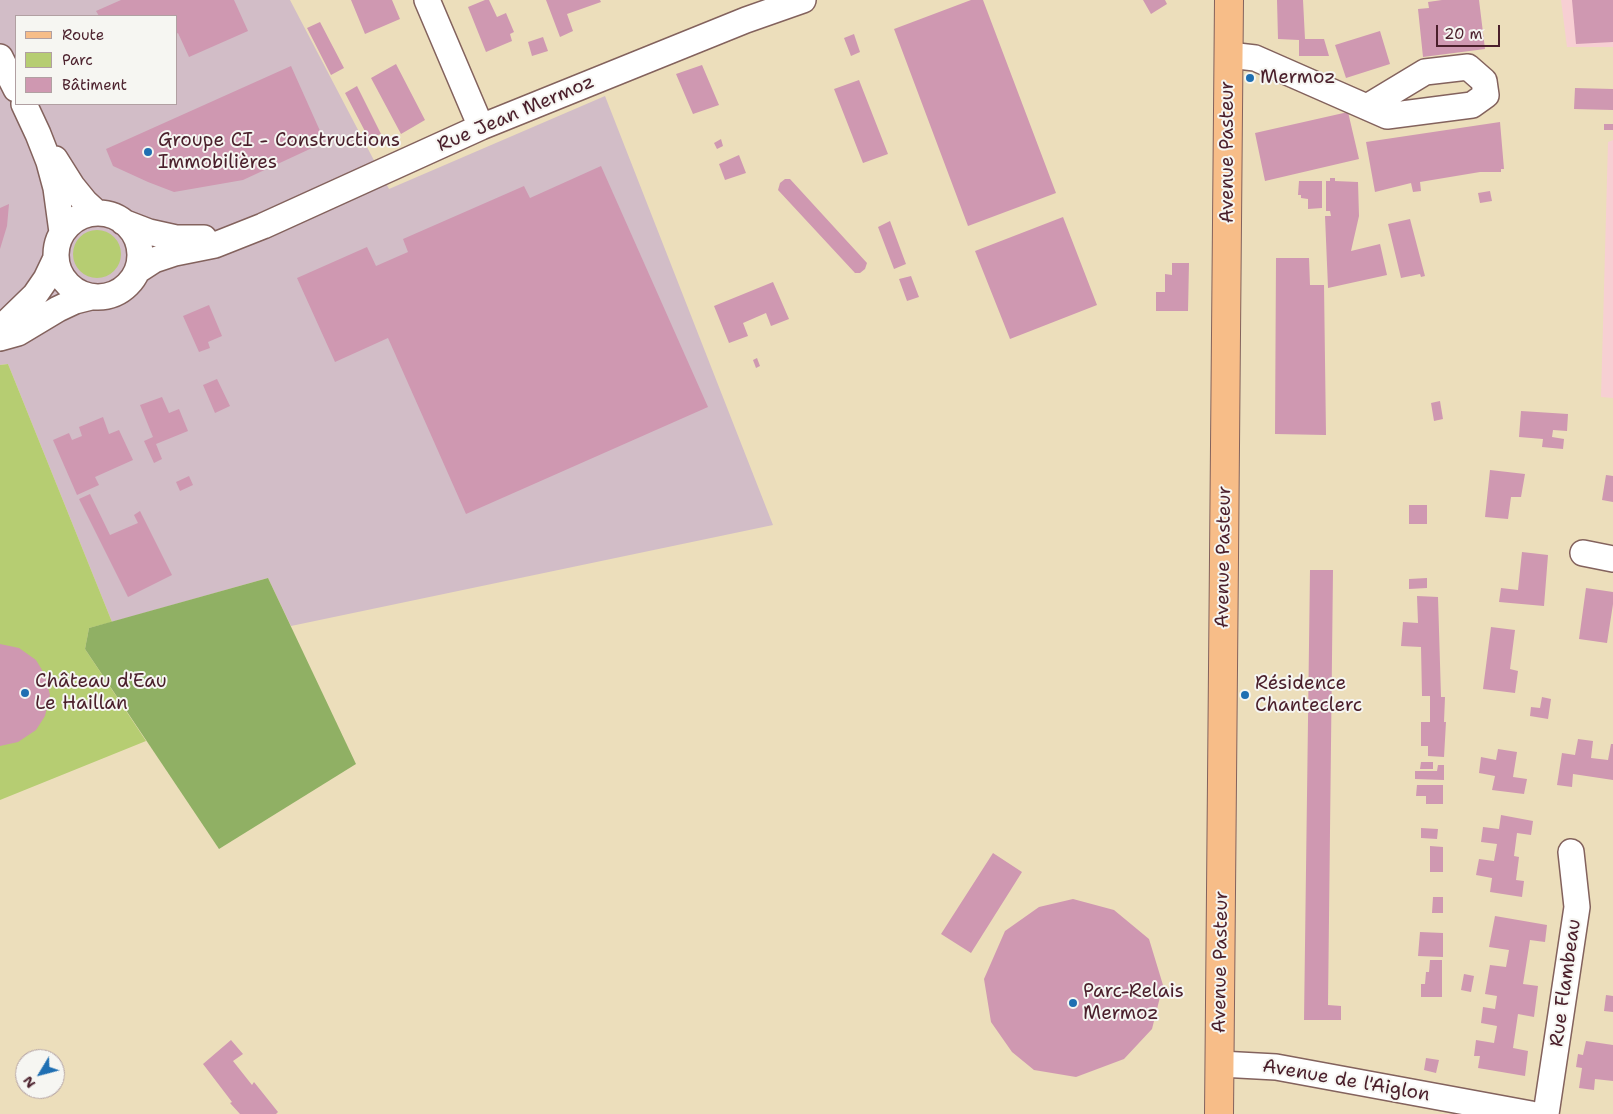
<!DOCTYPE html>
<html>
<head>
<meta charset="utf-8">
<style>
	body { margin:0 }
	#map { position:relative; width:1613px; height:1114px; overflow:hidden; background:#ecdebb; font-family:"Shantell Sans",sans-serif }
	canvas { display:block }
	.legend { position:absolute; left:15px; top:15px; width:162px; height:90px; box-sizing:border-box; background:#f6f6f2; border:1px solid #b1a0a2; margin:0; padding:6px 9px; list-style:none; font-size:15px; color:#4a1f2b }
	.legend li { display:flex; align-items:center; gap:10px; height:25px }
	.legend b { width:25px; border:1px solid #b1a0a2 }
	.north { position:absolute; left:15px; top:1049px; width:50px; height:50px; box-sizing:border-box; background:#f6f6f2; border:1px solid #b1a0a2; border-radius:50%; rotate:233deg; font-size:14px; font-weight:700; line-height:20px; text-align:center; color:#4a1f2b }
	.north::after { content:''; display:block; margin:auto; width:18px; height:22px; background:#1f6fb2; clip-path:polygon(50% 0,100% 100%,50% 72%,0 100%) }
	.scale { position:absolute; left:1436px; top:25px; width:64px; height:22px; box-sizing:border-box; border:2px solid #4a1f2b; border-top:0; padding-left:6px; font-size:15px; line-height:18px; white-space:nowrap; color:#4a1f2b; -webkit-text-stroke:4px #f6f6f2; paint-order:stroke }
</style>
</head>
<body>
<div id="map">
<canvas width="1613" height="1114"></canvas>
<ul class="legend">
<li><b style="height:6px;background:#f7bd88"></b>Route</li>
<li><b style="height:14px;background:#b6cd72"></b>Parc</li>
<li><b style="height:14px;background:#cf98b1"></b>Bâtiment</li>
</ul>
<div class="north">N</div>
<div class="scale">20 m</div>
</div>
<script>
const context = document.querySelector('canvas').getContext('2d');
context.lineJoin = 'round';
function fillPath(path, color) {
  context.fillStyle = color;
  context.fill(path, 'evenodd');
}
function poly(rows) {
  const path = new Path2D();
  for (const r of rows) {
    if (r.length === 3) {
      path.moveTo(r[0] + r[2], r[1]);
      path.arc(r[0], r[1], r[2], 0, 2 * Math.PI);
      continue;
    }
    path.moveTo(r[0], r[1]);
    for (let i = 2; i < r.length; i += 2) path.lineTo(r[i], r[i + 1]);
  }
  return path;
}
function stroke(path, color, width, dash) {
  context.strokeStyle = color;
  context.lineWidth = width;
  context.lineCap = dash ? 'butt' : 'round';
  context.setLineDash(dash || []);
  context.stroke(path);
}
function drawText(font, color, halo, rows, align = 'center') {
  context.font = font + ' "Shantell Sans",sans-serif';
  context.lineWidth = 4;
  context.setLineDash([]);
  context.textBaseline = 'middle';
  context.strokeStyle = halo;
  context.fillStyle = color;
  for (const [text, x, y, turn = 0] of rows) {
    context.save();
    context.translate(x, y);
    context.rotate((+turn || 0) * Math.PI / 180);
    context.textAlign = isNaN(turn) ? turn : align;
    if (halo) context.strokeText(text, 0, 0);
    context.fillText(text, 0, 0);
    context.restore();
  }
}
fillPath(poly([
	[1561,0,1613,0,1613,47,1567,47],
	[1613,140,1613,398,1601,397,1608,142]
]), '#f7cfd3');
fillPath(poly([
	[0,0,290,0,389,189,605,96,773,525,291,626,268,578,112,622,8,364,0,365],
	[16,16,176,16,176,104,16,104]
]), '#d2bdc7');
fillPath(poly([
	[97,254,24],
	[8,364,112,622,89,628,85,649,146,741,0,800,0,365]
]), '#b6cd72');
fillPath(poly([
	[268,578,356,764,219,849,85,649,89,628]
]), '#90b064');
fillPath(poly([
	[121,0,234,0,248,31,189,57,178,33,176,34,176,16,99,16,96,11],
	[351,0,392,0,400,19,365,34],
	[485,0,489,0,497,17,506,13,514,32,510,34,512,41,486,52,468,7],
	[546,0,600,0,601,2,567,14,573,31,560,37],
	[971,0,983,0,1056,193,968,226,894,29],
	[1143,0,1165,0,1167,4,1151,14],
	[1277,0,1303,0,1305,39,1324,39,1329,56,1299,56,1299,40,1278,39],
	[1442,0,1479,0,1485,49,1423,57,1418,9,1429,8,1428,2],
	[1572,0,1613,0,1613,42,1576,44],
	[320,22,344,68,331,75,307,28],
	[1380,31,1390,64,1346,78,1335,45],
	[854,34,860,52,851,56,844,38],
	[543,37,548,51,532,56,528,42],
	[396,64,425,120,401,134,371,78],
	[702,65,719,105,693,114,676,74],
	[291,66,325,142,243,180,174,192,148,182,113,166,106,149],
	[859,80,888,154,863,163,834,89],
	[357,86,381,134,369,139,345,93],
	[1575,88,1613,89,1613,110,1574,109],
	[1348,112,1359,159,1265,181,1255,133],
	[1500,122,1504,169,1501,169,1501,172,1480,172,1420,182,1421,191,1413,192,1411,183,1375,192,1366,142],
	[1604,124,1613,124,1613,130,1604,130],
	[721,139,723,146,717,149,714,143],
	[739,155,746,173,725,180,719,164],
	[601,166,708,407,466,514,388,338,335,362,297,278,367,247,376,266,408,252,403,239,524,186,530,198],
	[1330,178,1335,178,1335,181,1358,182,1359,216,1351,251,1380,244,1387,275,1328,288,1325,216,1331,216,1330,211,1326,211,1326,181,1330,181],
	[785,179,790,179,867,263,865,269,860,273,855,273,778,190,780,183],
	[1299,181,1322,181,1322,208,1308,209,1308,199,1301,198,1301,195,1298,195],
	[1490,191,1492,201,1480,203,1478,193],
	[9,204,7,226,0,249,0,208],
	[1063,217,1097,305,1010,339,975,251],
	[1410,219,1425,276,1421,277,1420,274,1401,278,1388,224],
	[890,221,906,264,894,269,878,227],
	[1276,258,1309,258,1310,285,1324,285,1326,435,1275,434],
	[1172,263,1189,263,1188,311,1156,311,1156,292,1165,292,1165,274,1172,275],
	[911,276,919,297,907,301,899,279],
	[773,282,789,319,771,326,766,313,743,323,748,336,729,343,714,306],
	[209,305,222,336,208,342,210,348,199,352,183,316],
	[757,358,760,366,756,368,753,360],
	[217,379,230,406,215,413,203,385],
	[162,397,169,413,179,409,188,431,156,444,162,459,154,463,144,441,153,437,140,405],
	[1440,401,1443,419,1434,421,1431,403],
	[1521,411,1568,414,1567,431,1553,430,1552,437,1564,439,1563,449,1542,447,1543,439,1519,437],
	[103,417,109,434,119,430,133,460,95,477,99,485,77,495,53,440,69,433,72,440,82,436,79,427],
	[1490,470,1525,474,1521,497,1511,497,1508,519,1485,517],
	[1606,475,1613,476,1613,502,1602,500],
	[189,476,193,485,180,491,176,482],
	[90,494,110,535,138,523,134,515,140,511,172,575,128,597,79,499],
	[1409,505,1427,505,1427,524,1409,524],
	[1522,552,1548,555,1544,606,1499,602,1501,588,1518,590],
	[1310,570,1333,570,1328,1005,1341,1006,1341,1020,1304,1020],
	[1427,578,1427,588,1409,589,1409,579],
	[1586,588,1613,592,1613,604,1607,643,1579,639],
	[1417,596,1438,597,1441,697,1445,697,1444,722,1446,722,1444,757,1428,756,1428,746,1421,746,1421,722,1430,722,1430,696,1422,696,1421,647,1401,646,1403,622,1418,623],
	[1491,627,1515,630,1510,669,1518,671,1515,693,1483,689],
	[0,644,19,648,36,660,45,675,50,695,45,716,36,730,18,742,0,746],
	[1542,697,1551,699,1548,719,1530,716,1531,707,1540,708],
	[1578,739,1593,741,1591,758,1608,760,1611,744,1613,744,1613,780,1573,774,1572,787,1557,785,1562,753,1575,755],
	[1498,749,1517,752,1513,777,1527,779,1524,794,1492,790,1495,776,1479,773,1481,757,1496,760],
	[1421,762,1433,762,1433,769,1420,769],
	[1438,765,1444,765,1444,780,1415,779,1415,771,1437,771],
	[1417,785,1443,785,1443,804,1426,804,1426,796,1416,796],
	[1501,815,1533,821,1531,835,1517,833,1514,856,1519,857,1516,880,1524,881,1522,897,1490,892,1492,878,1476,875,1479,859,1494,861,1497,844,1481,842,1483,827,1499,829],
	[1421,828,1438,829,1437,839,1421,838],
	[1430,846,1443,847,1443,872,1430,872],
	[993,853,1022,872,971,953,941,934],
	[1433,897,1443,897,1443,913,1432,913],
	[1073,899,1114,910,1149,939,1163,985,1152,1029,1124,1059,1076,1077,1034,1070,1012,1052,991,1022,984,979,1005,931,1039,907],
	[1495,916,1547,925,1545,942,1530,940,1523,984,1538,986,1534,1017,1518,1014,1513,1048,1528,1051,1525,1076,1478,1068,1480,1056,1474,1056,1476,1040,1494,1043,1497,1026,1481,1023,1483,1007,1495,1009,1497,996,1485,994,1490,965,1506,967,1509,950,1489,947],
	[1420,932,1443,933,1443,957,1418,956],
	[1430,960,1442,960,1442,997,1421,997,1421,984,1425,984,1426,972,1429,972],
	[1464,974,1474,976,1471,992,1461,990],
	[1606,995,1613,996,1613,1012,1604,1011],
	[231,1040,243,1054,233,1061,252,1085,254,1082,278,1112,276,1114,240,1114,230,1103,232,1102,203,1064],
	[1586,1041,1613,1045,1613,1081,1595,1079,1594,1090,1579,1088,1582,1068,1576,1067,1578,1054,1583,1055],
	[1426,1058,1439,1060,1436,1073,1424,1070]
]), '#cf98b1');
const minor = poly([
	[427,0,481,127],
	[1229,55,1255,58,1387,116,1472,105,1486,95,1484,81,1468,67,1425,72,1367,107],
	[0,57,16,89],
	[24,104,38,134,49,162,56,188,62,232],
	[55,159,72,186,85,202,97,213],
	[98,255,42],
	[123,222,149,232,176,238,204,238],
	[137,271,154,260,175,253,215,245,263,226,481,127,746,20,803,0],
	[0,329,35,295,46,279,56,258],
	[0,338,18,333,58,309,75,301,91,297],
	[1583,553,1613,559],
	[1220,1064,1276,1067,1531,1114],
	[1546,1114,1577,907,1571,852]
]);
const major = poly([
	[1219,1114,1229,0]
]);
stroke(minor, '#83625d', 28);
stroke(major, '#83625d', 30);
stroke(minor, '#fff', 25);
stroke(major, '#f7bd88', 28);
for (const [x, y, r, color] of [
	[1250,78,5,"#1f6fb2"],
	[148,152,5,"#1f6fb2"],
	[25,693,5,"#1f6fb2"],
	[1245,695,5,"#1f6fb2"],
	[1073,1003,5,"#1f6fb2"]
]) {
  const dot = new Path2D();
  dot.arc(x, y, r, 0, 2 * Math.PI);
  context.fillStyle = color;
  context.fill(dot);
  stroke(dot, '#f6f6f2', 2);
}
drawText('19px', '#4a1f2b', '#f6f6f2', [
	["Mermoz",1260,78],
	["Groupe CI - Constructions",158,141],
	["Immobilières",158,163],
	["Château d'Eau",35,682],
	["Le Haillan",35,704],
	["Résidence",1255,684],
	["Chanteclerc",1255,706],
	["Parc-Relais",1083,992],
	["Mermoz",1083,1014]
], 'left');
drawText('19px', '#4a1f2b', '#f6f6f2', [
	["Rue Jean Mermoz",516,114,-23],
	["Avenue Pasteur",1228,152,-90],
	["Avenue Pasteur",1224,557,-89],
	["Avenue Pasteur",1221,962,-89],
	["Rue Flambeau",1566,983,-82],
	["Avenue de l'Aiglon",1346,1081,10]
]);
</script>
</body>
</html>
